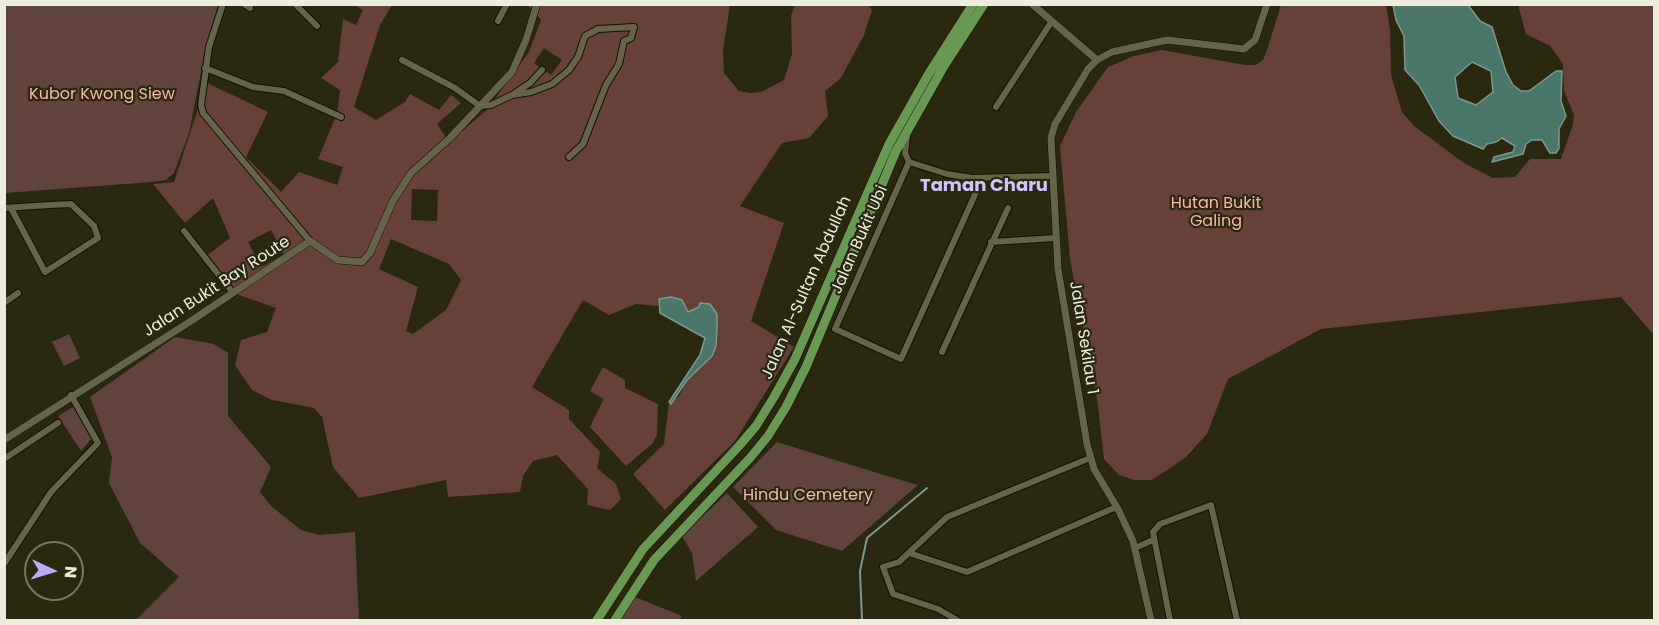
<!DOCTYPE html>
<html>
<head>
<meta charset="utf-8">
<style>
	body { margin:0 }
	#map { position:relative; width:1659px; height:625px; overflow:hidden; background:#2a280f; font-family:Poppins,sans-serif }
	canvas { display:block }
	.frame { position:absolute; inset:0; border:6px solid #ededde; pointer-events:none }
	.north { position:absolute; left:24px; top:541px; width:60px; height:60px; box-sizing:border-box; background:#2a280f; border:2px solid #787762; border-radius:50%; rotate:94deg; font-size:16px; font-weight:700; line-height:24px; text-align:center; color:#ededde }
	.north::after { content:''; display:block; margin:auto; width:21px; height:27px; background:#b8abf7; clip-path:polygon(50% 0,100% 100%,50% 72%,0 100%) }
</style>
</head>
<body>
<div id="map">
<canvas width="1659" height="625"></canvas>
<div class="frame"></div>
<div class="north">N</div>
</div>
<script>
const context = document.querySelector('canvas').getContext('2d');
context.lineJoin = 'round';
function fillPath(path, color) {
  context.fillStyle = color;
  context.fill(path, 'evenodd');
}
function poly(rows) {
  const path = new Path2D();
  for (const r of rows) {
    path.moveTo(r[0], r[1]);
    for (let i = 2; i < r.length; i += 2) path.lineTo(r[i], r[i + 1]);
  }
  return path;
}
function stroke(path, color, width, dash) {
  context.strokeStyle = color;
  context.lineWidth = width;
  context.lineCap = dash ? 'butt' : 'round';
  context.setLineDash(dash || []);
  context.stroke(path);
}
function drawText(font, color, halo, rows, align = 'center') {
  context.font = font + ' Poppins,sans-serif';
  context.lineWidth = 4.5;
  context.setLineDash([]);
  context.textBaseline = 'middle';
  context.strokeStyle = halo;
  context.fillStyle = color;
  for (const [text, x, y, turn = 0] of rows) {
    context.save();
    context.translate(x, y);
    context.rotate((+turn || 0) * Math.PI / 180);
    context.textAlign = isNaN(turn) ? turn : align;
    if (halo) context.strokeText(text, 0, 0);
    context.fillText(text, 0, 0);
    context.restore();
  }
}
fillPath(poly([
	[5,5,218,5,206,47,189,133,174,173,166,180,152,182,5,193],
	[69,334,80,358,64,366,52,342],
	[175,337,214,344,228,353,228,416,271,467,260,492,271,506,301,530,319,535,355,532,359,620,136,620,179,577,140,543,109,483,112,457,90,397],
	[73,407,92,438,81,451,58,416],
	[777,442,874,472,918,485,842,551,776,530,733,487],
	[727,493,758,527,696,581,692,553,682,536],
	[635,597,682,616,679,620,619,620]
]), '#60433b');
fillPath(poly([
	[354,5,392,5,380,25,354,107,376,120,405,102,410,94,439,110,451,95,461,103,437,124,449,142,487,110,529,52,541,20,528,5,730,5,723,51,724,73,739,91,750,93,761,92,784,80,792,54,791,16,795,5,868,5,872,10,864,35,841,78,825,91,828,116,809,138,782,143,740,206,784,223,751,321,794,347,735,441,665,510,633,474,664,444,669,402,671,403,679,396,687,380,712,356,716,346,717,314,700,306,688,312,671,297,659,299,658,306,636,304,609,315,583,300,532,387,569,410,569,419,600,452,597,468,616,484,621,499,610,510,587,505,588,489,557,455,533,461,523,476,520,492,448,497,446,480,359,498,333,467,322,417,314,408,272,400,252,390,235,365,241,340,267,332,276,308,233,293,205,257,230,238,213,198,185,223,153,184,174,182,199,106,203,81,268,112,246,157,281,192,299,172,337,185,343,167,318,159,337,114,340,90,321,78,338,62,343,19,356,25,363,10],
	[544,48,562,60,551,75,534,63],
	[412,189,438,190,437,221,411,220],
	[271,230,284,255,261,267,248,242],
	[391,239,449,264,461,280,446,310,413,334,406,331,418,287,379,269],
	[1281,5,1386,5,1390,29,1391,75,1402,112,1414,126,1464,163,1493,178,1515,177,1530,159,1561,159,1573,124,1574,115,1564,91,1563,64,1550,46,1526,34,1518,5,1654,5,1654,335,1621,297,1321,329,1228,379,1207,434,1185,458,1152,480,1135,480,1119,475,1104,459,1097,398,1070,259,1060,146,1076,112,1108,67,1134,56,1162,50,1245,65,1256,65,1263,60,1267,50],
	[603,367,625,380,625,388,658,404,657,434,653,443,626,466,590,427,604,399,590,391]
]), '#654137');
const water = poly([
	[1393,5,1468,5,1480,21,1492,27,1506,72,1513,85,1521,91,1529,91,1556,71,1562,71,1561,101,1566,116,1559,129,1559,148,1556,153,1550,153,1542,140,1532,140,1526,144,1523,154,1492,162,1494,157,1513,152,1515,146,1502,138,1496,142,1487,144,1483,149,1453,136,1439,121,1419,85,1405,70,1404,36,1396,20,1393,5],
	[1472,62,1491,71,1493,92,1476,105,1458,98,1455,77,1472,62],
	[671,297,682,300,688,312,699,307,700,303,710,304,717,314,717,327,716,346,712,356,687,380,671,404,669,402,700,355,705,338,660,313,659,299,671,297]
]);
fillPath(water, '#4a776a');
stroke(water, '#7b9a8d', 1.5);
stroke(poly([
	[862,620,860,571,867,538,927,488]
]), '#7b9a8d', 2);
const minor = poly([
	[223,4,209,47,201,105,203,113,310,241],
	[244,4,250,8],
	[295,4,317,26],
	[498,21,507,4],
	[402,60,455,88,480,106,491,105,512,95,530,83,542,70],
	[205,68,253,87,284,91,341,117],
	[512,95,531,92,552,84,569,70,578,57,585,36,598,29,634,27,631,38,624,41,619,64,606,85,583,144,569,157],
	[996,107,1052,21],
	[907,137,905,153,909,162],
	[909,162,835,329,901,359,982,179],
	[909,162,947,174,972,178,1052,176],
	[4,208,50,205,71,204,94,226,98,238,45,272,11,208],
	[184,231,233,293],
	[991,242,1056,238],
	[4,303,18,293],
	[942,352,1008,208],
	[4,459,58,423],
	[1135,548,1153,540],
	[909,553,967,572,1114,508,1118,509],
	[4,564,51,492,98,443,71,395],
	[957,620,938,609,893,594,883,567,899,562,947,517,1090,458],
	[1170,620,1153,532,1160,524,1211,505,1237,620]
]);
const tertiary = poly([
	[1032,4,1097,60],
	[4,440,191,321,310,241,338,260,362,262,370,253,393,201,411,173,450,138,512,72,526,40,537,4],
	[1151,620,1133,541,1118,509,1094,469,1087,444,1058,269,1051,138,1055,124,1088,69,1097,60,1112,52,1167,40,1244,49,1255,40,1267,4]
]);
const primary = poly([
	[597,620,643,549,739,446,756,426,774,397,795,359,889,144,928,75,973,4],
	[615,620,654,560,750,458,768,436,786,407,806,367,896,151,944,66,984,4]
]);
stroke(minor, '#131100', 8);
stroke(tertiary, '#131100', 8);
stroke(primary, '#131100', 10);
stroke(minor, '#656449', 6);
stroke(tertiary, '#656449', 7);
stroke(primary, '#699854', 9);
drawText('16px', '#fcb8a5', '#2a280f', [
	["Kubor Kwong Siew",102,95],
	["Hutan Bukit",1216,204],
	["Galing",1216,222],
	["Hindu Cemetery",808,496]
]);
drawText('16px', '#ededde', '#2a280f', [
	["Jalan Bukit Ubi",860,240,-66],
	["Jalan Bukit Bay Route",217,287,-33],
	["Jalan Al-Sultan Abdullah",807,288,-66],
	["Jalan Sekilau 1",1083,338,81]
]);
drawText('bold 18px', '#cec4fe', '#2a280f', [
	["Taman Charu",984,186]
]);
</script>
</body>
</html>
